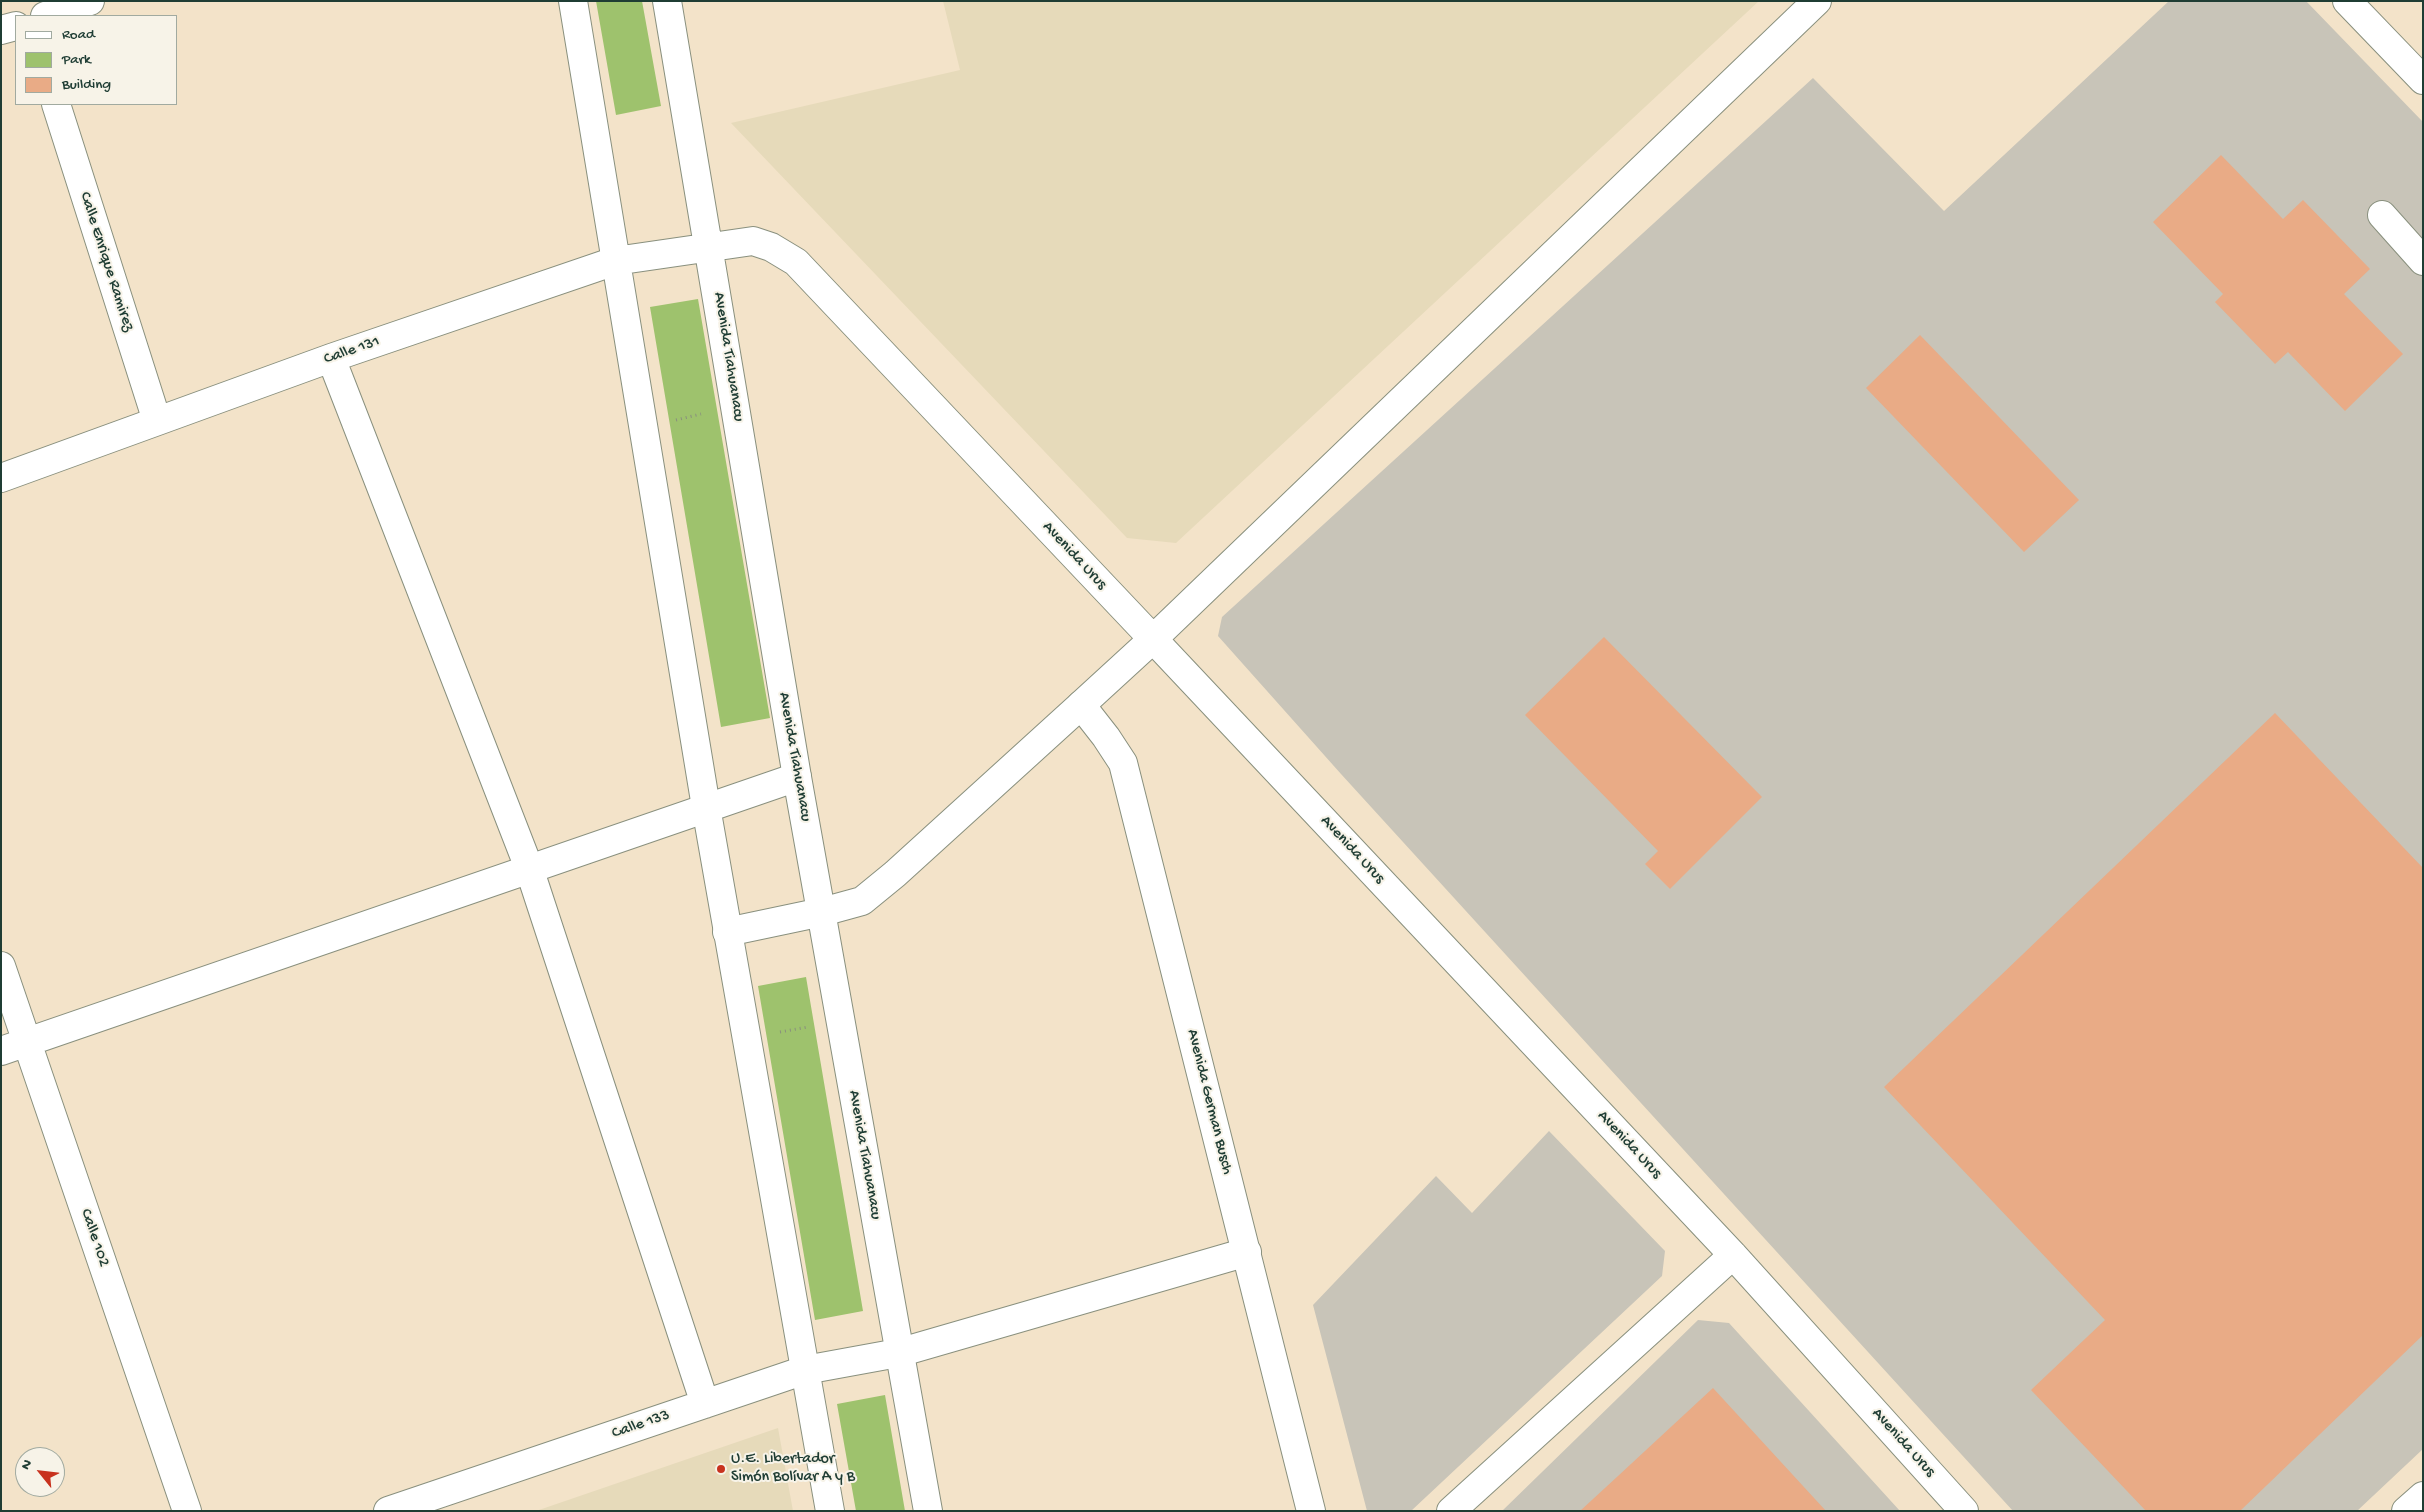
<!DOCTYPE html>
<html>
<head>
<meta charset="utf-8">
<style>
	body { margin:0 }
	#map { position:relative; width:2424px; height:1512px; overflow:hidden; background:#f3e3c9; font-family:"Gochi Hand",sans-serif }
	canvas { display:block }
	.frame { position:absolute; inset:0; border:2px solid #1f3d34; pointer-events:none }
	.legend { position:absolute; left:15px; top:15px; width:162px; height:90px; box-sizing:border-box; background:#f7f3e8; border:1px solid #a1aaa0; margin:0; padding:6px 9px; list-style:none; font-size:15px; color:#1f3d34 }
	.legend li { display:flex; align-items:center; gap:10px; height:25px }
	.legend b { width:25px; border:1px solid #a1aaa0 }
	.north { position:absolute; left:15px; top:1447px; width:50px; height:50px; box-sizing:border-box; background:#f7f3e8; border:1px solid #a1aaa0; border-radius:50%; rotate:299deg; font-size:14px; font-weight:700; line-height:20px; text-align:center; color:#1f3d34 }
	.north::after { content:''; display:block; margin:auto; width:18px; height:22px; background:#c8321e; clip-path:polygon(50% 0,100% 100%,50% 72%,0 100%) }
</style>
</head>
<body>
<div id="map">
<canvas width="2424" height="1512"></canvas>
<div class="frame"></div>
<ul class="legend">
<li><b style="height:6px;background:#fff"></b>Road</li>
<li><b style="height:14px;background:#9ec26d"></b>Park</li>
<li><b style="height:14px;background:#e9ab86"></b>Building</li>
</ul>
<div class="north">N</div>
</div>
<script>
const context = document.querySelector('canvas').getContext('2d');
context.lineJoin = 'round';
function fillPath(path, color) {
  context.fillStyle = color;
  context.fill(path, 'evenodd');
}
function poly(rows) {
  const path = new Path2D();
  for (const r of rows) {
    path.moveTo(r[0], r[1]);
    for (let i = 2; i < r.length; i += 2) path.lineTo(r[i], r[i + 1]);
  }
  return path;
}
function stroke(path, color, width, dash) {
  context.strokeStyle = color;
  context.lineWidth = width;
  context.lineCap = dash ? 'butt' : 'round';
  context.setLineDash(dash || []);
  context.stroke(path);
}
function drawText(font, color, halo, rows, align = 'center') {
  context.font = font + ' "Gochi Hand",sans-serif';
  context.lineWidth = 4;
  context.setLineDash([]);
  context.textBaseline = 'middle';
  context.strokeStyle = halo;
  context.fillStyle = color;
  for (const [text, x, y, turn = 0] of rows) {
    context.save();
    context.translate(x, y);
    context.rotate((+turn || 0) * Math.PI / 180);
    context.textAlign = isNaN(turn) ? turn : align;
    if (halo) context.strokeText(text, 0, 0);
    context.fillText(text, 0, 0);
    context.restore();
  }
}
fillPath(poly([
	[943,1,1759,1,1176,543,1127,538,731,123,960,70],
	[778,1428,793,1511,536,1511]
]), '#e6daba');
fillPath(poly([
	[2169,1,2306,1,2423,122,2423,1449,2357,1511,2013,1511,1341,774,1218,636,1222,617,1813,78,1944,211],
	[1549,1131,1665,1251,1662,1276,1411,1511,1367,1511,1313,1305,1436,1176,1472,1213],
	[1698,1320,1729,1323,1900,1511,1502,1511]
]), '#c8c4b8');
fillPath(poly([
	[596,1,642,1,661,106,616,115],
	[698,299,770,718,721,727,650,307],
	[806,977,863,1311,815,1320,758,986],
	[885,1395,905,1511,856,1511,837,1404]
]), '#9ec26d');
fillPath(poly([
	[2221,155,2283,219,2303,200,2370,269,2344,294,2403,354,2345,411,2288,352,2275,364,2215,302,2223,294,2153,222],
	[1920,335,2079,500,2024,552,1866,388],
	[1604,637,1762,797,1670,889,1645,864,1658,851,1525,715],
	[2275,713,2423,868,2423,1335,2240,1511,2146,1511,2031,1390,2105,1320,1884,1087],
	[1713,1388,1826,1511,1580,1511,1618,1476]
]), '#e9ab86');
const minor = poly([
	[2347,1,2423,80],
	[45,16,90,1],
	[1,30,16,26],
	[56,104,157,421],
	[2382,215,2423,261],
	[331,358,529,868,705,1404],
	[1,478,331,358,615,261],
	[1153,639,1733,1255,1964,1511],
	[727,932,822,912,862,901,895,874,1081,705],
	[1,966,187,1511],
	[1,1051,797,777],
	[388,1511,805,1370,898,1353,1247,1252],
	[1451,1511,1733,1255],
	[2406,1511,2423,1496]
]);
const major = poly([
	[573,1,706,807,830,1511],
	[667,1,797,777,928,1511],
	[615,261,753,241,771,247,796,262,1153,639],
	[1311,1511,1123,763,1106,737,1081,705,1153,639,1817,1]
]);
stroke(minor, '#89907e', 30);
stroke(major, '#89907e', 30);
stroke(poly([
	[676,420,701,414],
	[780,1032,808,1027]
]), '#89907e', 3, [1, 4]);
stroke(minor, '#fff', 28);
stroke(major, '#fff', 28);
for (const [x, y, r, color] of [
	[721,1469,5,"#c8321e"]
]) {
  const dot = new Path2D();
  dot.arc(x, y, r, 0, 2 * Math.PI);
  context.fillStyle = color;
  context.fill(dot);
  stroke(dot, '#f7f3e8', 2);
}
drawText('16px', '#1f3d34', '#f7f3e8', [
	["Calle Enrique Ramirez",106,262,72],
	["Calle 131",352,351,-19],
	["Avenida Tiahuanacu",728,357,81],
	["Avenida Urus",1074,556,47],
	["Avenida Tiahuanacu",794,757,80],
	["Avenida Urus",1352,850,47],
	["Avenida German Busch",1209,1102,76],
	["Avenida Urus",1629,1145,47],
	["Avenida Tiahuanacu",864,1155,80],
	["Calle 102",94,1238,71],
	["Calle 133",641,1425,-19],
	["Avenida Urus",1903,1443,48]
]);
drawText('16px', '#1f3d34', '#f7f3e8', [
	["U.E. Libertador",731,1460],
	["Simón Bolívar A y B",731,1478]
], 'left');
</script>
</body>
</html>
